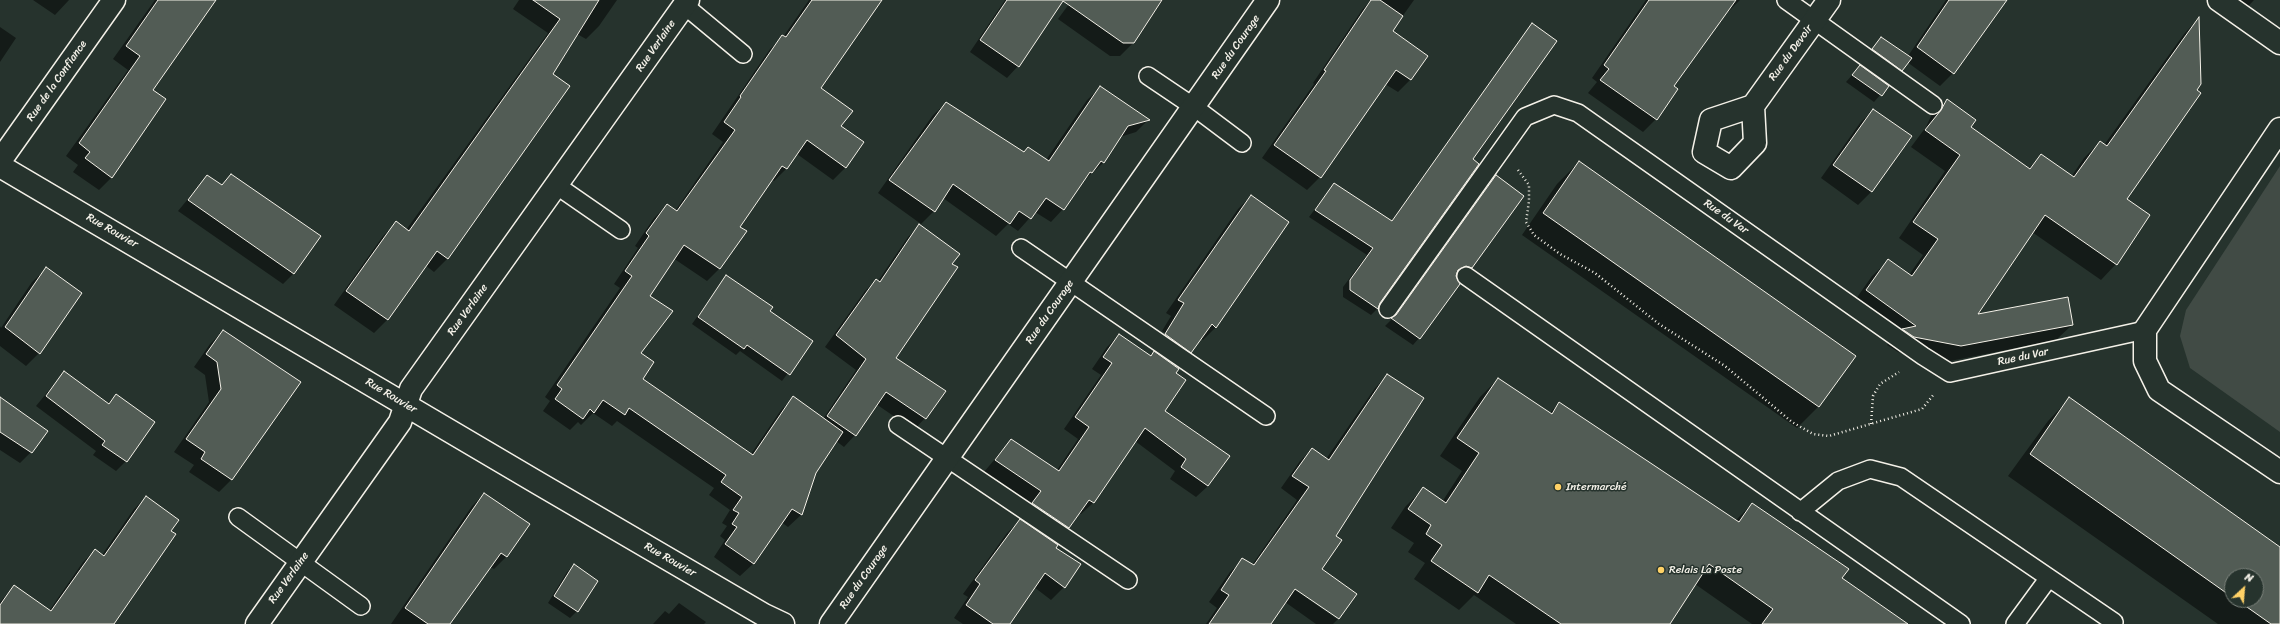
<!DOCTYPE html>
<html>
<head>
<meta charset="utf-8">
<style>
	body { margin:0 }
	#map { position:relative; width:2280px; height:624px; overflow:hidden; background:#26332d; font-family:Sriracha,sans-serif }
	canvas { display:block }
	.north { position:absolute; left:2224px; top:568px; width:40px; height:40px; box-sizing:border-box; background:#26332d; border:1px solid #787f78; border-radius:50%; rotate:26deg; font-size:11px; font-weight:700; line-height:16px; text-align:center; color:#f4f1e8 }
	.north::after { content:''; display:block; margin:auto; width:14px; height:18px; background:#ffd166; clip-path:polygon(50% 0,100% 100%,50% 72%,0 100%) }
</style>
</head>
<body>
<div id="map">
<canvas width="2280" height="624"></canvas>
<div class="north">N</div>
</div>
<script>
const context = document.querySelector('canvas').getContext('2d');
context.lineJoin = 'round';
function fillPath(path, color) {
  context.fillStyle = color;
  context.fill(path, 'evenodd');
}
function poly(rows) {
  const path = new Path2D();
  for (const r of rows) {
    path.moveTo(r[0], r[1]);
    for (let i = 2; i < r.length; i += 2) path.lineTo(r[i], r[i + 1]);
  }
  return path;
}
function stroke(path, color, width, dash) {
  context.strokeStyle = color;
  context.lineWidth = width;
  context.lineCap = dash ? 'butt' : 'round';
  context.setLineDash(dash || []);
  context.stroke(path);
}
function drawText(font, color, halo, rows, align = 'center') {
  context.font = font + ' Sriracha,sans-serif';
  context.lineWidth = 3;
  context.setLineDash([]);
  context.textBaseline = 'middle';
  context.strokeStyle = halo;
  context.fillStyle = color;
  for (const [text, x, y, turn = 0] of rows) {
    context.save();
    context.translate(x, y);
    context.rotate((+turn || 0) * Math.PI / 180);
    context.textAlign = isNaN(turn) ? turn : align;
    if (halo) context.strokeText(text, 0, 0);
    context.fillText(text, 0, 0);
    context.restore();
  }
}
fillPath(poly([
	[2280,166,2280,432,2190,368,2180,336,2186,310]
]), '#414b45');
fillPath(poly([
	[33,0,69,0,55,15],
	[155,0,215,0,151,90,112,177,99,190,73,172,78,165,66,156,128,70,113,59],
	[519,0,617,0,599,26,586,39,577,34,552,74,569,86,447,259,434,272,425,265,387,320,374,333,334,305,383,236,396,223,406,230,548,33,513,9],
	[809,0,880,0,819,89,839,126,862,142,845,168,833,180,797,154,786,169,774,181,771,179,739,227,745,231,719,269,707,281,673,258,648,296,639,353,641,379,751,454,781,410,793,398,823,419,856,370,825,347,865,291,876,280,878,281,908,237,919,226,951,265,895,358,925,418,914,430,876,404,855,435,844,447,836,441,815,472,801,515,788,527,781,522,753,564,740,576,714,557,725,540,720,536,727,526,722,523,730,510,709,495,714,488,617,421,612,426,593,413,581,425,578,422,570,430,543,411,550,401,545,397,620,288,614,284,638,248,635,246,654,218,667,205,675,211,723,142,712,134,770,49,783,37],
	[1005,0,1063,0,1018,66,1007,78,970,52],
	[1072,0,1163,0,1133,43,1120,56,1110,56,1058,19],
	[1371,0,1414,0,1392,31,1410,80,1398,92,1385,84,1320,177,1307,190,1262,158,1314,84,1313,83,1362,10],
	[1646,0,1740,0,1724,16,1673,87,1656,119,1643,132,1588,93,1597,82,1592,78],
	[1946,0,2005,0,1953,73,1940,86,1907,62,1895,77,1866,56,1881,38,1908,56],
	[2222,0,2254,0,2242,13],
	[2198,19,2126,199,2116,264,2101,280,2032,232,1976,316,2072,325,2056,340,1945,362,1898,352,1887,345,1894,337,1851,306,1872,276,1888,261,1909,275,1923,255,1899,238,1945,171,1911,147,1926,127,1931,116,1947,100,1970,128,2028,169,2041,156,2071,177,2084,158,2100,142,2104,145,2184,34],
	[1532,25,1471,160,1379,303,1377,309,1371,315,1343,297,1343,287,1367,255,1309,217,1334,184,1391,222],
	[0,27,16,38,0,62],
	[1860,66,1888,86,1874,102,1846,82],
	[1100,88,1148,120,1136,132,1120,137,1103,163,1081,183,1063,209,1051,222,1035,212,1018,231,1008,224,996,236,943,198,934,211,921,224,878,193,933,115,946,103,1023,153,1046,160,1087,100],
	[1873,110,1910,136,1871,192,1858,205,1821,178,1860,123],
	[1579,162,1819,406,1797,428,1522,235,1557,184],
	[231,175,294,273,283,284,178,211,207,176,221,186],
	[1496,177,1471,267,1464,274,1459,272,1456,274,1419,338,1413,345,1385,326,1393,318],
	[1251,196,1216,327,1203,340,1200,338,1190,353,1190,350,1162,331,1171,316,1166,313,1238,209],
	[46,269,39,353,26,366,0,346,0,326,1,328,32,282],
	[726,276,768,312,812,341,782,381,740,351,736,355,692,324],
	[223,331,300,382,231,480,219,492,189,472,194,465,174,452,209,402,205,375,194,367,210,344],
	[1161,333,1190,353,1177,365,1152,348],
	[1119,335,1150,357,1154,353,1175,373,1163,411,1208,486,1196,497,1170,479,1175,471,1135,441,1093,503,1081,514,1079,513,1068,528,1057,539,1021,515,1030,503,984,472,1011,440,1057,470,1078,439,1064,429,1101,375,1092,369,1107,347],
	[64,372,107,404,116,395,153,422,126,461,116,471,93,455,96,451,36,406],
	[1387,376,1334,537,1320,569,1355,594,1338,619,1333,624,1316,624,1285,602,1270,624,1206,624,1217,608,1209,602,1230,572,1243,560,1252,565,1297,500,1281,488,1300,461,1312,449,1326,459,1375,388],
	[1292,585,1337,617,1337,619,1291,587],
	[1498,379,1549,414,1559,403,1735,521,1752,504,1840,578,1906,624,1752,624,1695,584,1668,624,1516,624,1474,595,1459,610,1414,579,1425,563,1408,552,1414,543,1391,528,1405,507,1423,489,1442,502,1462,471,1440,456,1480,397],
	[0,398,31,452,20,463,0,450],
	[2069,399,2280,548,2280,624,2218,624,2008,476,2048,421],
	[2232,576,2256,576,2256,600,2232,600],
	[484,494,529,524,506,557,494,569,490,567,449,624,391,624,472,506],
	[146,497,112,624,0,624,0,602,14,586,49,611,83,562,95,550,102,555,134,509],
	[1020,520,1064,587,1051,600,1034,587,1009,624,963,624,954,618,968,597,963,594,1007,533],
	[574,565,577,611,570,618,548,603,567,572],
	[679,603,706,622,704,624,653,624,665,611,669,614]
]), '#0007');
const building = poly([
	[158,0,216,0,153,90,166,99,112,178,85,158,90,152,79,143,140,56,126,46,158,0],
	[533,0,599,0,553,74,570,86,448,259,437,251,388,320,346,291,396,221,409,231,560,19,533,0],
	[812,0,882,0,821,88,853,111,841,126,864,142,846,168,807,140,787,169,782,166,740,227,747,231,720,269,684,245,650,296,673,311,641,353,654,362,643,379,753,455,793,396,843,432,816,473,802,515,792,509,754,564,725,544,737,527,732,524,739,513,733,510,742,497,721,482,726,475,629,408,625,415,603,400,594,413,590,409,583,419,555,399,562,389,557,385,632,276,625,271,649,236,646,233,667,204,677,211,735,130,724,122,741,97,740,96,782,35,786,37,812,0],
	[1007,0,1162,0,1134,43,1123,43,1063,1,1019,67,980,40,1007,0],
	[1371,0,1380,0,1403,16,1393,31,1428,56,1411,80,1396,70,1321,178,1274,145,1326,71,1324,70,1371,0],
	[1649,0,1736,0,1674,86,1678,89,1657,120,1600,80,1609,69,1604,65,1649,0],
	[1949,0,2007,0,1954,74,1917,47,1949,0],
	[2199,17,2201,84,2197,90,2201,93,2127,199,2150,215,2117,265,2045,215,1978,314,2068,297,2073,325,1961,346,1914,337,1902,329,1916,326,1866,290,1888,259,1912,276,1938,239,1913,222,1960,155,1925,130,1941,110,1947,99,1976,120,1971,127,2030,169,2041,154,2074,177,2100,141,2107,146,2199,17],
	[1532,23,1557,41,1473,159,1479,164,1380,303,1378,309,1350,290,1350,280,1373,248,1315,210,1334,183,1392,221,1532,23],
	[1881,37,1912,58,1902,71,1872,49,1881,37],
	[1860,65,1889,86,1882,96,1852,75,1860,65],
	[1100,86,1150,120,1128,126,1104,163,1101,161,1092,173,1090,172,1064,210,1046,198,1031,219,1019,211,1010,224,953,184,935,212,889,180,946,102,1024,152,1028,147,1049,161,1100,86],
	[1873,109,1912,136,1872,192,1833,165,1873,109],
	[1579,161,1856,356,1819,407,1543,213,1579,161],
	[231,174,321,236,294,274,188,200,207,175,222,185,231,174],
	[1496,175,1524,196,1472,268,1466,266,1458,270,1456,276,1460,284,1420,339,1391,318,1396,315,1496,175],
	[1251,195,1289,222,1216,328,1212,324,1191,353,1165,334,1184,303,1178,300,1251,195],
	[919,224,960,254,952,264,958,267,896,358,946,391,926,419,886,392,856,436,827,416,866,359,836,335,876,279,880,282,919,224],
	[46,267,82,293,40,354,5,327,46,267],
	[726,275,773,307,770,311,813,341,790,375,747,345,744,349,698,317,726,275],
	[223,330,301,382,232,480,201,459,205,452,186,439,221,389,217,362,206,354,223,330],
	[1119,334,1151,356,1154,351,1179,369,1176,373,1186,380,1165,411,1230,456,1208,486,1181,467,1186,459,1145,428,1094,503,1089,500,1069,528,1032,503,1041,491,995,460,1011,439,1059,471,1089,427,1075,417,1112,363,1103,357,1119,334],
	[64,371,109,404,116,394,155,422,127,462,102,445,105,441,46,396,64,371],
	[1387,374,1424,398,1336,536,1342,540,1322,569,1357,594,1339,619,1295,589,1271,624,1209,624,1229,595,1221,590,1242,558,1254,565,1309,487,1292,476,1312,448,1329,460,1387,374],
	[1498,378,1552,414,1559,402,1739,522,1752,503,1849,569,1842,578,1908,624,1762,624,1773,609,1709,564,1670,624,1561,624,1489,575,1478,593,1431,561,1442,545,1426,534,1431,525,1408,509,1423,487,1446,503,1479,453,1457,438,1498,378],
	[0,397,48,431,32,453,0,432,0,397],
	[2069,397,2280,547,2280,624,2271,624,2237,600,2256,600,2256,576,2232,576,2232,597,2030,454,2069,397],
	[484,493,530,524,507,557,501,553,450,624,428,624,405,608,484,493],
	[146,496,179,520,171,531,176,534,114,624,0,624,0,605,14,585,51,611,95,549,104,556,146,496],
	[1020,519,1058,545,1056,548,1081,564,1065,588,1045,573,1010,624,993,624,966,605,980,584,975,580,1020,519],
	[574,564,598,581,578,612,554,596,574,564]
]);
fillPath(building, '#525c55');
stroke(building, '#f4f1e8', 1);
const lane = poly([
	[1786,0,1933,105],
	[684,5,743,54],
	[1148,76,1194,107,1242,143],
	[556,185,621,230],
	[1021,248,1266,416],
	[1466,276,1961,624],
	[1388,309,1525,117,1554,105,1578,113,1923,356,1950,373,2145,330],
	[898,425,1128,580],
	[1800,512,1838,481,1870,469,1901,477,2114,622],
	[238,517,361,606],
	[2015,624,2048,579]
]);
const street = poly([
	[2219,0,2280,43],
	[1753,106,1755,143,1731,168,1704,152,1711,120,1753,106,1829,0],
	[2280,129,2145,330,2145,361,2159,390,2280,472],
	[0,161,114,0],
	[0,166,538,483,764,615,783,624],
	[257,624,400,422,411,389,688,0],
	[831,624,1268,0]
]);
stroke(lane, '#f4f1e8', 20);
stroke(street, '#f4f1e8', 25);
stroke(poly([
	[1518,170,1529,185,1529,201,1526,222,1534,235,1560,254,1595,273,1659,324,1725,366,1792,422,1813,434,1829,436,1922,409,1934,394],
	[1871,424,1873,396,1880,384,1899,372]
]), '#f4f1e8', 2.5, [1, 3]);
stroke(lane, '#26332d', 17);
stroke(street, '#26332d', 22);
for (const [x, y, r, color] of [
	[1558,487,4,"#ffd166"],
	[1661,570,4,"#ffd166"]
]) {
  const dot = new Path2D();
  dot.arc(x, y, r, 0, 2 * Math.PI);
  context.fillStyle = color;
  context.fill(dot);
  stroke(dot, '#26332d', 1.5);
}
drawText('11px', '#f4f1e8', '#26332d', [
	["Rue Verlaine",656,46,-55],
	["Rue du Courage",1236,47,-55],
	["Rue du Devoir",1791,53,-54],
	["Rue de la Confiance",57,81,-55],
	["Rue du Var",1726,217,35],
	["Rue Rouvier",112,231,30],
	["Rue Verlaine",468,310,-54],
	["Rue du Courage",1050,312,-55],
	["Rue du Var",2023,357,-12],
	["Rue Rouvier",391,396,31],
	["Rue Rouvier",670,560,30],
	["Rue du Courage",864,577,-55],
	["Rue Verlaine",289,578,-54]
]);
drawText('11px', '#f4f1e8', '#26332d', [
	["Intermarché",1566,487],
	["Relais La Poste",1669,570]
], 'left');
</script>
</body>
</html>
